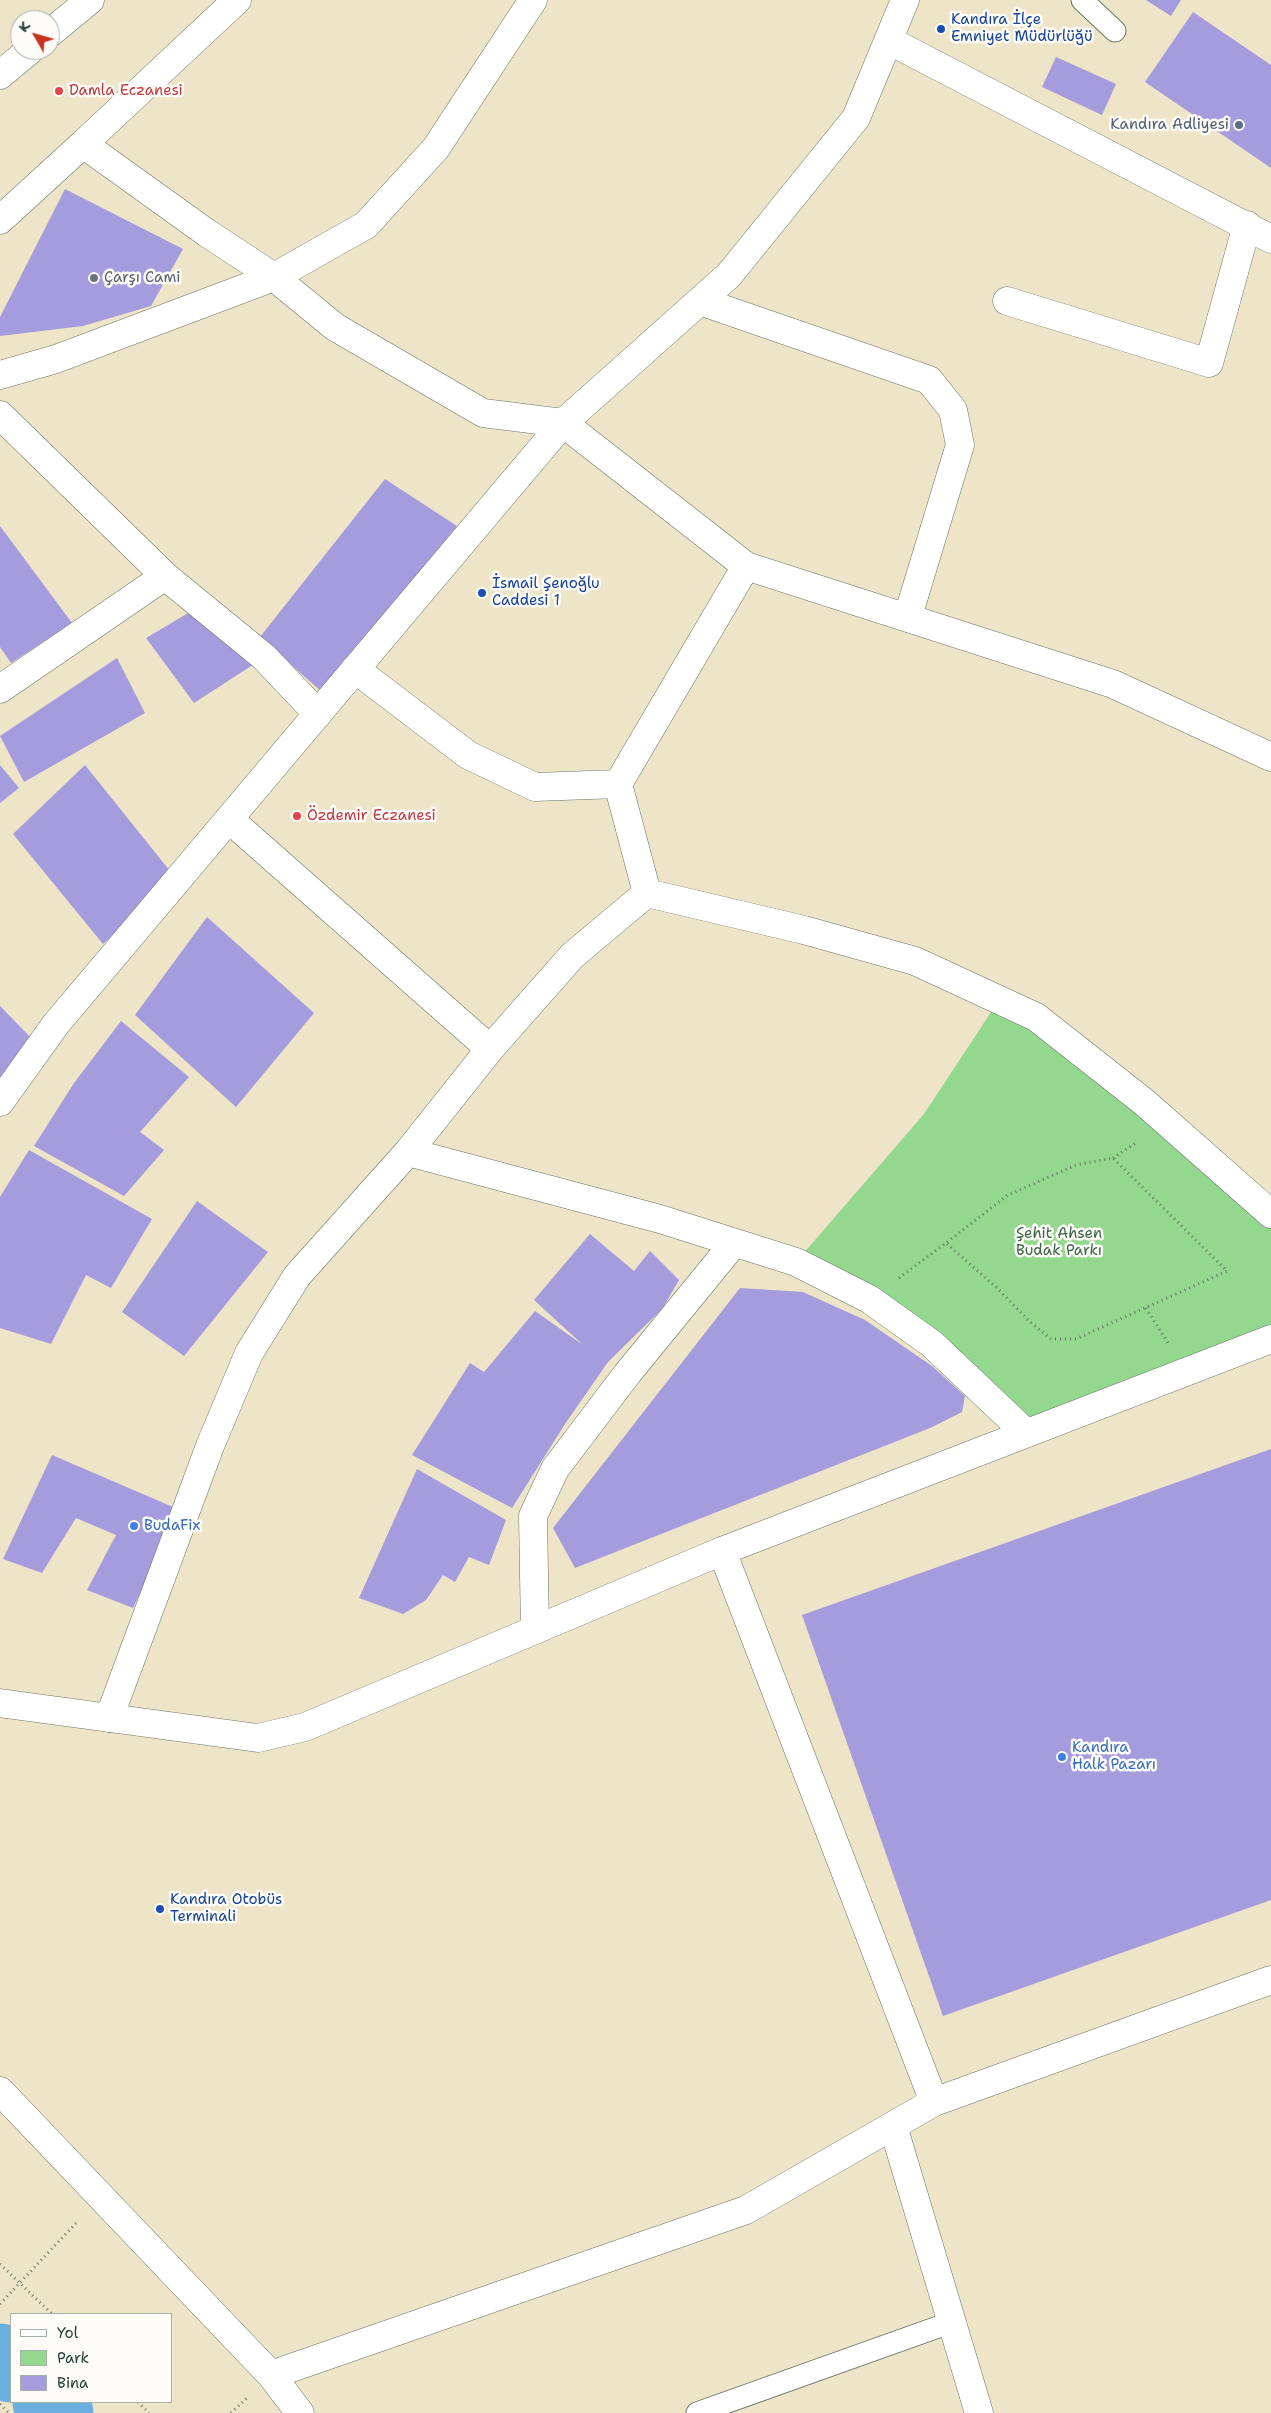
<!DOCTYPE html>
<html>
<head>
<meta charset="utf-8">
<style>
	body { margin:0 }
	#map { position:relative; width:1271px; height:2413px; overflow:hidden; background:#eee4c7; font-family:"Shantell Sans",sans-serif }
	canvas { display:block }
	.legend { position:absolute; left:10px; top:2313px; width:162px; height:90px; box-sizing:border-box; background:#fdfcf7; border:1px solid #a4b0a9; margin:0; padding:6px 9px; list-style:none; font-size:15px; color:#1f3d34 }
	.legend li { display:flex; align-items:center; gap:10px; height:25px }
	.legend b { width:25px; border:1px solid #a4b0a9 }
	.north { position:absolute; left:10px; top:10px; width:50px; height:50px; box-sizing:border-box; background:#fdfcf7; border:1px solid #a4b0a9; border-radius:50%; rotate:308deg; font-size:14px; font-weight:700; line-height:20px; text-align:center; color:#1f3d34 }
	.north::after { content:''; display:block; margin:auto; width:18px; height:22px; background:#c8321e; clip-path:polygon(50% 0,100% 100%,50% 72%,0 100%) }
</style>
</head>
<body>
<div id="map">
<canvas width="1271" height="2413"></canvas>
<ul class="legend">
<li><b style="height:6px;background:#fff"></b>Yol</li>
<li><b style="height:14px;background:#94d78f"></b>Park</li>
<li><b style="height:14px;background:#a59cdd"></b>Bina</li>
</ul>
<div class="north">K</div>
</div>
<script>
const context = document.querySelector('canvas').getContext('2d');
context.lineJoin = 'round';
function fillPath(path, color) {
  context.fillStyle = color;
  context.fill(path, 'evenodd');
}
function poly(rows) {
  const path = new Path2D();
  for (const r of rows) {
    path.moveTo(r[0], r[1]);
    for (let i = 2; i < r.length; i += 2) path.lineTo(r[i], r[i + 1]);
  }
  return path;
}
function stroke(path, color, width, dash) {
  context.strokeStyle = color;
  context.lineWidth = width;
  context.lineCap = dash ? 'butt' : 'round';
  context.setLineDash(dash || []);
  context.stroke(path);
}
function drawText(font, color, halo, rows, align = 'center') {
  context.font = font + ' "Shantell Sans",sans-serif';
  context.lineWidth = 5;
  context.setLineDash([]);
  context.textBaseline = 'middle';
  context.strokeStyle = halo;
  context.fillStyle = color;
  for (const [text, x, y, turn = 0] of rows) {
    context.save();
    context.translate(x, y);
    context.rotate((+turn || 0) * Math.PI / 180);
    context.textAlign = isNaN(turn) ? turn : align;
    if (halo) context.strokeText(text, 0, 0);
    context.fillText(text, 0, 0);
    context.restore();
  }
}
fillPath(poly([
	[999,1000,1271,1214,1271,1339,1026,1433,932,1344,796,1262,924,1114]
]), '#94d78f');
stroke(poly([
	[0,2358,11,2368],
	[47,2402,59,2413]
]), '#6aafe0', 69);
fillPath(poly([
	[1146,0,1181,0,1171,16],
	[1193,12,1271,65,1271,168,1145,82],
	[1056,57,1116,84,1102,115,1042,87],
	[65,189,183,249,151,306,83,326,0,336,0,317],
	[385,479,457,526,323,693,260,637],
	[0,526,72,623,11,663,0,647],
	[195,609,262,659,194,703,146,638],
	[117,658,145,713,24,782,0,736],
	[0,765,19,788,0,803],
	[85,765,174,876,103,944,13,834],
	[207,917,314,1013,236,1107,135,1015],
	[0,1006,35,1042,0,1087],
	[121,1021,189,1077,140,1132,164,1150,124,1196,34,1146,74,1083],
	[29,1150,152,1219,111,1288,86,1275,51,1344,0,1328,0,1197],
	[197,1201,268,1252,184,1356,122,1312],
	[590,1234,634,1271,650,1251,679,1280,662,1309,608,1362,565,1424,512,1508,412,1455,470,1363,484,1372,535,1311,583,1345,534,1300],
	[740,1288,803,1292,865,1320,932,1366,965,1396,962,1412,930,1428,575,1568,553,1528],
	[1271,1449,1271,1900,943,2016,802,1615],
	[52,1455,180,1510,133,1608,87,1590,116,1535,76,1518,42,1573,3,1559],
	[417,1469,506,1520,489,1565,469,1557,455,1582,443,1575,426,1600,403,1614,359,1598]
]), '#a59cdd');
const lane = poly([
	[1082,0,1115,31],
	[697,2413,952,2322]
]);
const street = poly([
	[890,41,1271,239],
	[83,144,237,0],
	[0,220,83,144,207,233,274,277,335,327,483,413,563,423,746,566,1113,684,1271,757],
	[700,301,929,380,953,410,960,445,908,616],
	[1007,301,1209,363,1247,225],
	[0,375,56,359,274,277,366,225,436,148,533,0],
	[0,415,165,576,0,689],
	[165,576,264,657,318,714],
	[355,669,468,755,535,787,618,784],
	[229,819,490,1049],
	[647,893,618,784,746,566],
	[0,1102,56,1024,563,423],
	[408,1152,660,1219,796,1262,869,1299,932,1344,1026,1433],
	[722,1551,934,2102],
	[535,1630,533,1516,555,1469,627,1374,734,1243],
	[109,1718,210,1446,249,1353,297,1276,408,1152,490,1049,572,956,647,893,804,930,915,961,1036,1017,1144,1102,1271,1214],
	[0,2091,271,2375,300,2413],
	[893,2126,979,2413],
	[271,2375,746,2210,934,2102,1271,1980]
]);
const secondary = poly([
	[50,33,90,0],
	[0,75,30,50],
	[0,1703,258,1738,305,1727,722,1551,1271,1339]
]);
const primary = poly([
	[563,423,729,275,856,118,905,0]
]);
stroke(lane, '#677767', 23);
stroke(street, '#677767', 29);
stroke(secondary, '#677767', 29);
stroke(primary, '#677767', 29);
stroke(poly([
	[1113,1158,1137,1142],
	[899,1278,946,1243,998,1289,1029,1321,1051,1339,1076,1339,1227,1271,1113,1158,1076,1165,1008,1195,946,1243],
	[1146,1308,1168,1343],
	[0,2264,52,2314],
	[0,2304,78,2221],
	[138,2402,149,2413],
	[0,2404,9,2413],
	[231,2413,247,2398]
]), '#677767', 3, [1, 4]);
stroke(lane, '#fff', 21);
stroke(street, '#fff', 28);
stroke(secondary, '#fff', 28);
stroke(primary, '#fff', 28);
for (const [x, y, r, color] of [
	[941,29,5,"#1a4fb4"],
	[59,91,5,"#e0444e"],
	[1239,125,5,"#5c6f8a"],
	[94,278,5,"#6b7280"],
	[482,593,5,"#1a4fb4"],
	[297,816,5,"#e0444e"],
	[134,1526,5,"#3f7fe0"],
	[1062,1757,5,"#3f7fe0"],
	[160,1909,5,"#1a4fb4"]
]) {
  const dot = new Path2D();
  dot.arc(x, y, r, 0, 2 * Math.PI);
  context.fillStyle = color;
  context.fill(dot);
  stroke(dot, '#fdfcf7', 2);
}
drawText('15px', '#164399', '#fdfcf7', [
	["Kandıra İlçe",951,20],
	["Emniyet Müdürlüğü",951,37],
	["İsmail Şenoğlu",492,584],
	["Caddesi 1",492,601],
	["Kandıra Otobüs",170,1900],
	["Terminali",170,1917]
], 'left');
drawText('15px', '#be3a42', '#fdfcf7', [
	["Damla Eczanesi",69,91],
	["Özdemir Eczanesi",307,816]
], 'left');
drawText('15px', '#4e5e75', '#fdfcf7', [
	["Kandıra Adliyesi",1229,125]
], 'right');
drawText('15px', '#5b616d', '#fdfcf7', [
	["Çarşı Cami",104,278]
], 'left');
drawText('15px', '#3c644b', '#fdfcf7', [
	["Şehit Ahsen",1059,1234],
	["Budak Parkı",1059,1251]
]);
drawText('15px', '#366cbe', '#fdfcf7', [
	["BudaFix",144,1526],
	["Kandıra",1072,1748],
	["Halk Pazarı",1072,1765]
], 'left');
</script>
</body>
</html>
